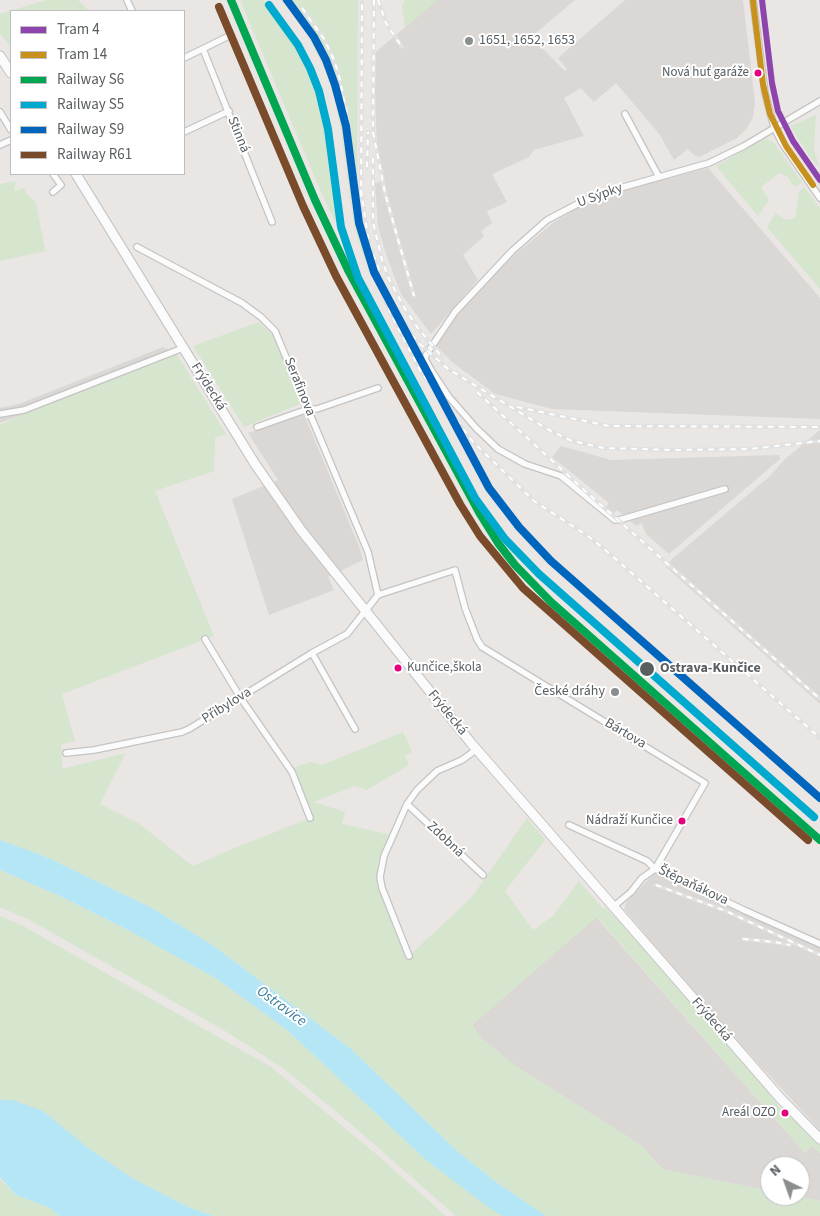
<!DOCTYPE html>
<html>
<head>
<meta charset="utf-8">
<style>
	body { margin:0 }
	#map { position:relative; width:820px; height:1216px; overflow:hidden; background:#e9e6e3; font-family:"Source Sans 3",sans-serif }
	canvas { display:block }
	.legend { position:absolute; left:10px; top:10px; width:175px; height:165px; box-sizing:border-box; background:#fff; border:1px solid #bdbfc0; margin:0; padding:6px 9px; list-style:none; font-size:15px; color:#595e61 }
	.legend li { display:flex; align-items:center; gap:10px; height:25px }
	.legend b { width:25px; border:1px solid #bdbfc0 }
	.north { position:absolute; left:760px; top:1156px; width:50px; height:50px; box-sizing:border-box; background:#fff; border:1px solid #bdbfc0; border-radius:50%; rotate:318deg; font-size:14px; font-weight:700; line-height:20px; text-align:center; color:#595e61 }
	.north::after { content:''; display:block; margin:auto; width:18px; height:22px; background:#8b8e8e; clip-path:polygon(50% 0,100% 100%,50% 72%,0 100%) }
</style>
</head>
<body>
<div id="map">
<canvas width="820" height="1216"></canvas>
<ul class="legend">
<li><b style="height:6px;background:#8e44ad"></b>Tram 4</li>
<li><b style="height:6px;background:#c8901d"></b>Tram 14</li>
<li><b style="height:6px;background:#00a651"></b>Railway S6</li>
<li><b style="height:6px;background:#00a9ce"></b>Railway S5</li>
<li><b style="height:6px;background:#0065bd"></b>Railway S9</li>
<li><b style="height:6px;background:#7a4b2a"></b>Railway R61</li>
</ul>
<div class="north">N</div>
</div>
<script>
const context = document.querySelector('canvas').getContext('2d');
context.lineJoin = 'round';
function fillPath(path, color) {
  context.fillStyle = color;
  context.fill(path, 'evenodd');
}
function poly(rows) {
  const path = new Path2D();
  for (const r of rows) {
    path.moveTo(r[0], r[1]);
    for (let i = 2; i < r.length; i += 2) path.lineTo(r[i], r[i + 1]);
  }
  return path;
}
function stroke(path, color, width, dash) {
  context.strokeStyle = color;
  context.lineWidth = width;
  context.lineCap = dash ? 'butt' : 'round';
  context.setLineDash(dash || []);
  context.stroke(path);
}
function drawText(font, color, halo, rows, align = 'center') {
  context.font = font + ' "Source Sans 3",sans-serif';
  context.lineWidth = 4;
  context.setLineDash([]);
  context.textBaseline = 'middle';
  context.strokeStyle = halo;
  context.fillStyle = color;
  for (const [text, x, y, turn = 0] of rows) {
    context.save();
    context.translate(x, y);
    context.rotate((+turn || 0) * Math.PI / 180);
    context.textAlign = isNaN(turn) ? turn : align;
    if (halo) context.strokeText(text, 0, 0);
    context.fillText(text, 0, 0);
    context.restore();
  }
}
fillPath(poly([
	[437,0,575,0,531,37,565,71,567,69,558,58,625,0,743,0,755,103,753,117,747,128,737,138,699,157,694,155,688,149,674,160,660,135,616,83,594,102,581,88,564,98,584,136,534,150,529,157,492,174,507,202,487,211,492,223,481,231,484,236,463,255,478,280,431,334,401,294,387,257,378,227,375,183,385,181,377,148,375,92,376,52],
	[708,168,820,298,820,419,552,409,495,394,452,362,434,344,474,295,505,263,553,223,585,203,626,189],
	[163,347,176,353,45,407,0,423,0,408,19,404],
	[304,414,360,549,363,560,328,577,334,590,269,615,232,499,278,480,248,433],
	[820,430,820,704,666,567,672,559,770,476,784,460],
	[561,446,611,460,779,455,780,459,669,554,646,534,642,523,636,526,617,510,614,513,606,507,609,503,552,457],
	[657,873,820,948,820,1130,714,1016,624,909,627,901,654,874],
	[596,917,805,1153,812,1146,820,1153,820,1201,795,1196,800,1196,800,1166,770,1166,770,1191,662,1169,641,1145,517,1067,481,1038,472,1025]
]), '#dad7d4');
fillPath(poly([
	[47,0,78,0,89,11,11,11,11,48,0,33,0,14],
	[240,0,264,0,286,24,311,68,327,117,340,213,348,248,322,194],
	[281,0,358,0,357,213,366,265,354,225,341,129,331,85,322,63,309,38,296,17],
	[405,0,437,0,405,28,402,6],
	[816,115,814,149,819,167,812,160,790,126],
	[766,138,774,143,802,182,798,186,793,185,787,176,779,173,761,187,769,200,758,216,716,166],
	[16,181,14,191,25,188,26,193,36,203,45,251,0,261,0,184],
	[804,187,820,208,820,289,767,227,776,213,786,220,795,218,799,192],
	[259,322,276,339,302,403,244,427,193,346],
	[176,353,226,434,215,438,214,471,155,491,214,636,62,694,75,741,61,744,62,769,126,753,100,804,138,823,193,866,235,848,313,817,293,768,310,762,322,765,403,732,412,752,405,755,409,765,367,790,354,786,314,802,345,812,342,824,392,835,378,861,377,877,410,955,472,897,527,818,545,840,505,891,533,930,553,916,579,881,603,909,606,908,630,933,755,1075,783,1112,802,1126,820,1144,820,1153,812,1146,805,1153,597,917,472,1025,481,1038,517,1067,641,1145,662,1169,770,1191,770,1196,795,1196,820,1201,820,1216,546,1216,496,1182,457,1151,351,1049,214,946,152,908,44,856,0,840,0,425,19,416],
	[0,870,60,896,128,930,217,979,287,1030,426,1160,502,1216,456,1216,351,1124,283,1068,227,1032,30,920,0,907],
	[0,916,23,926,271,1067,376,1154,446,1216,214,1216,190,1208,132,1178,88,1148,12,1100,0,1100],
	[0,1179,16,1195,50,1208,59,1216,0,1216]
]), '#d5e5ce');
fillPath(poly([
	[0,840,44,856,152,908,214,946,351,1049,457,1151,496,1182,546,1216,502,1216,491,1209,426,1160,287,1030,217,979,128,930,60,896,0,870],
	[0,1100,12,1100,43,1111,88,1148,132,1178,190,1208,214,1216,59,1216,50,1208,16,1195,0,1177]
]), '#b5e6f6');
const minor = poly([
	[127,0,132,11],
	[753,0,765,93,774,127,782,143,820,198],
	[203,49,272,222],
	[184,58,231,35],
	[0,112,11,130],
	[625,114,659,177],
	[184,132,229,111],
	[0,145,11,140],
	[53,174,61,185,53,192],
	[137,247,242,303,261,317,275,331,368,552,378,595],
	[0,414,24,410,183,348],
	[257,427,308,409,317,409,378,388],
	[725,489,619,520,615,520,561,476,525,464,498,449,476,428,449,397,431,370,425,359,426,355,455,312,512,251,547,220,587,199,613,190,709,163,744,146,820,101],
	[205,639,240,697,292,772,310,818],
	[312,653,355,729],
	[66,753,94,750,182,732,189,729,312,653,347,634,378,595,455,570,465,608,477,639,482,647,705,783,655,869,642,878,631,892,613,907],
	[407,804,483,875],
	[569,825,647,861,655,869,663,871,746,911,820,944],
	[409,956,382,888,380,877,384,856,407,804,417,790,437,771,462,760,477,749]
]);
const secondary = poly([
	[0,56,11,73],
	[76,174,255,464,301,530,471,743,781,1099,820,1139]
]);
stroke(minor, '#c4c4c4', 8);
stroke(secondary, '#c4c4c4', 11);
stroke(minor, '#fcfbfb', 5.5);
stroke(secondary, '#fcfbfb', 9);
const rail = poly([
	[374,0,373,132,385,193,414,296],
	[378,0,386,23,402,47],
	[302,8,324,39,334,60,339,76,349,125,355,202],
	[373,158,373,222,382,260,388,277,405,309,417,327,442,357],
	[367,167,368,132],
	[361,190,369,244,380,272],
	[361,197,362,0],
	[372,267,391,314,421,372,473,442,534,501,588,536,603,548,820,738],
	[395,307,410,333,420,344,448,369,549,430,572,441,604,448,675,450,749,449,820,441],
	[477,392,583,489,820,699],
	[517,407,609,426,820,427],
	[656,885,726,911,820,955],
	[743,939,774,942,790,945]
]);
stroke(rail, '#e0e1e0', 4);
stroke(rail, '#fff', 2, [5.5]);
stroke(poly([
	[231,0,315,200,348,270,480,514,498,543,515,565,551,602,820,840]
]), '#00a651', 8);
stroke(poly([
	[269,5,298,45,310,68,319,91,328,129,341,227,358,278,475,498,505,539,539,574,814,817]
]), '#00a9ce', 8);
stroke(poly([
	[287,0,314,37,326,60,335,85,346,126,359,223,374,272,489,488,519,527,551,561,820,798]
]), '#0065bd', 8);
stroke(poly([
	[219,7,303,206,336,276,460,504,480,536,523,588,808,840]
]), '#7a4b2a', 8);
stroke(poly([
	[762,0,772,83,778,111,793,141,820,180]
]), '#8e44ad', 6);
stroke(poly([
	[753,1,763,84,770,114,786,146,813,185]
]), '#c8901d', 6);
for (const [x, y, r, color] of [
	[469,41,5,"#8b8e8e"],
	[758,73,4.5,"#e5007d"],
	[398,668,4.5,"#e5007d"],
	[647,669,8,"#595e61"],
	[615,692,5,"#8b8e8e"],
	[682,821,4.5,"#e5007d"],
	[785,1113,4.5,"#e5007d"]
]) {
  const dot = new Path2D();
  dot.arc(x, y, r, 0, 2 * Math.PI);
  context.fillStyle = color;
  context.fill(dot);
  stroke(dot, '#fff', 2);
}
drawText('13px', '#595e61', '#fff', [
	["Nová huť garáže",749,73],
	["Kunčice,škola",407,668,"left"],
	["Nádraží Kunčice",673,821],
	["Areál OZO",776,1113]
], 'right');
drawText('14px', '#595e61', '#fff', [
	["1651, 1652, 1653",479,41],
	["České dráhy",605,692,"right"]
], 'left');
drawText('14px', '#595e61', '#fff', [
	["Stinná",238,135,68],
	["U Sýpky",600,196,-20],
	["Frýdecká",208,387,58],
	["Serafinova",299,387,68],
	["Přibylova",227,706,-32],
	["Frýdecká",447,713,51],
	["Bártova",625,734,31],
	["Zdobná",445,840,43],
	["Štěpaňákova",693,886,25],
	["Frýdecká",711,1020,49]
]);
drawText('bold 14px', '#595e61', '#fff', [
	["Ostrava-Kunčice",660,669]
], 'left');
drawText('italic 15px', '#387d9d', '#fff', [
	["Ostravice",281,1007,36]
]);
</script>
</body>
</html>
